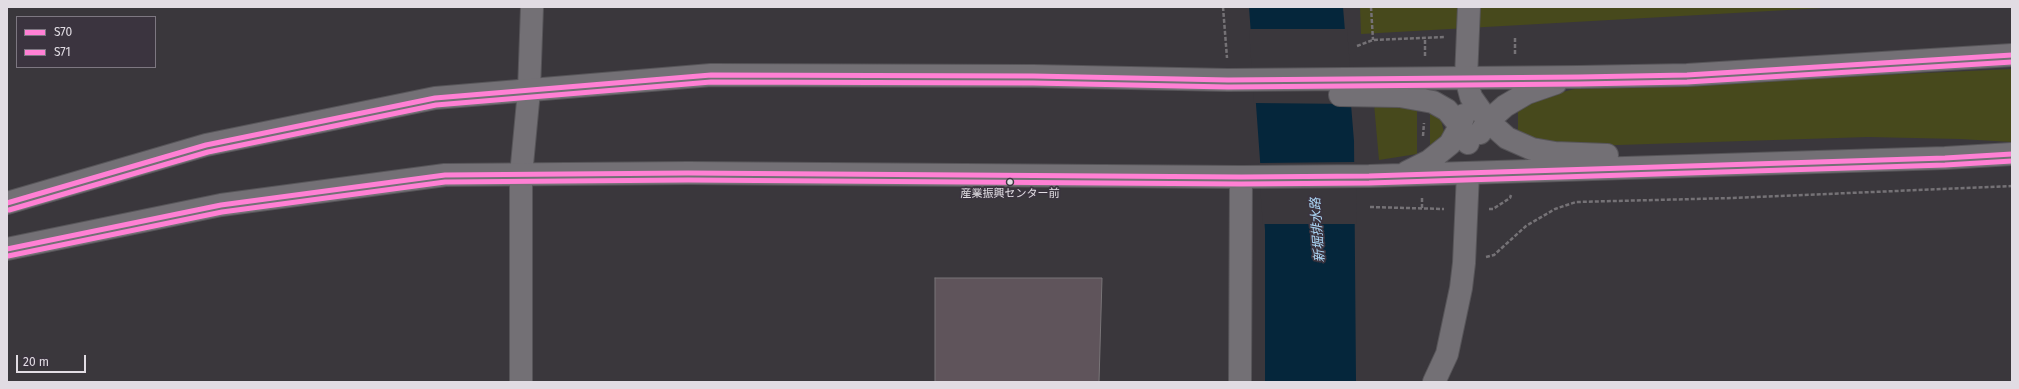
<!DOCTYPE html>
<html>
<head>
<meta charset="utf-8">
<style>
	body { margin:0 }
	#map { position:relative; width:2019px; height:389px; overflow:hidden; background:#3a373c; font-family:"Fira Sans",sans-serif }
	canvas { display:block }
	.frame { position:absolute; inset:0; border:8px solid #e1dce3; pointer-events:none }
	.legend { position:absolute; left:16px; top:16px; width:140px; height:52px; box-sizing:border-box; background:#3b343f; border:1px solid #7d7781; margin:0; padding:5px 7px; list-style:none; font-size:12px; color:#e1dce3 }
	.legend li { display:flex; align-items:center; gap:8px; height:20px }
	.legend b { width:20px; border:1px solid #7d7781 }
	.scale { position:absolute; left:16px; top:355px; width:70px; height:18px; box-sizing:border-box; border:2px solid #e1dce3; border-top:0; padding-left:5px; font-size:12px; line-height:14px; white-space:nowrap; color:#e1dce3; -webkit-text-stroke:3px #3b343f; paint-order:stroke }
</style>
</head>
<body>
<div id="map">
<canvas width="2019" height="389"></canvas>
<div class="frame"></div>
<ul class="legend">
<li><b style="height:5px;background:#ff80d4"></b>S70</li>
<li><b style="height:5px;background:#ff80d4"></b>S71</li>
</ul>
<div class="scale">20 m</div>
</div>
<script>
const context = document.querySelector('canvas').getContext('2d');
context.lineJoin = 'round';
function fillPath(path, color) {
  context.fillStyle = color;
  context.fill(path, 'evenodd');
}
function poly(rows) {
  const path = new Path2D();
  for (const r of rows) {
    path.moveTo(r[0], r[1]);
    for (let i = 2; i < r.length; i += 2) path.lineTo(r[i], r[i + 1]);
  }
  return path;
}
function stroke(path, color, width, dash) {
  context.strokeStyle = color;
  context.lineWidth = width;
  context.lineCap = dash ? 'butt' : 'round';
  context.setLineDash(dash || []);
  context.stroke(path);
}
function drawText(font, color, halo, rows, align = 'center') {
  context.font = font + ' "Fira Sans","Noto Sans JP",sans-serif';
  context.lineWidth = 3.5;
  context.setLineDash([]);
  context.textBaseline = 'middle';
  context.strokeStyle = halo;
  context.fillStyle = color;
  for (const [text, x, y, turn = 0] of rows) {
    context.save();
    context.translate(x, y);
    context.rotate((+turn || 0) * Math.PI / 180);
    context.textAlign = isNaN(turn) ? turn : align;
    if (halo) context.strokeText(text, 0, 0);
    context.fillText(text, 0, 0);
    context.restore();
  }
}
fillPath(poly([
	[1360,7,1841,7,1361,34],
	[2012,69,2012,142,1960,139,1868,137,1587,146,1540,140,1518,133,1518,108,1554,94,1575,89],
	[1374,104,1417,109,1417,154,1379,160],
	[1430,113,1441,120,1444,132,1442,137,1430,148]
]), '#47491c');
fillPath(poly([
	[1249,7,1343,7,1354,141,1356,382,1265,382,1265,230]
]), '#05263b');
fillPath(poly([
	[1249,29,1347,29,1353,104,1254,103],
	[1356,162,1357,224,1263,224,1258,163]
]), '#3a373c');
const building = poly([
	[935,278,1102,278,1099,382,935,382,935,278]
]);
fillPath(building, '#5f545b');
stroke(building, '#797578', 1);
const minor = poly([
	[1466,78,1469,7],
	[529,91,532,7],
	[1240,382,1241,177]
]);
const tertiary = poly([
	[521,382,521,175,529,91],
	[1434,382,1447,354,1461,288,1464,263,1468,173]
]);
const secondary = poly([
	[1466,78,1471,97,1488,121,1507,138,1532,149,1555,153,1607,155],
	[1340,95,1400,96,1433,102,1447,110,1457,122,1468,143],
	[1480,133,1488,121,1505,106,1527,93,1556,83],
	[1407,172,1429,161,1450,144,1460,126,1464,115],
	[7,203,206,145,435,98,711,75,1033,76,1228,80,1579,77,1687,75,2012,55],
	[7,249,221,205,445,175,688,173,1241,177,1369,176,1945,158,2012,154]
]);
stroke(minor, '#575559', 24);
stroke(tertiary, '#575559', 24);
stroke(secondary, '#575559', 24);
stroke(poly([
	[1223,7,1227,58],
	[1371,7,1373,40],
	[1357,46,1373,40,1445,37],
	[1515,54,1515,37],
	[1425,56,1425,38],
	[1423,136,1424,123],
	[1370,207,1444,209],
	[1422,208,1422,198],
	[1489,209,1493,209,1510,198,1511,195],
	[1486,257,1494,255,1526,226,1555,209,1576,202,1733,198,2012,186]
]), '#757276', 2.5, [4, 2]);
stroke(minor, '#737075', 22);
stroke(tertiary, '#737075', 22);
stroke(secondary, '#737075', 22);
stroke(poly([
	[7,203,206,145,435,98,711,75,1033,76,1228,80,1579,77,1687,75,2012,55],
	[7,249,221,205,445,175,688,173,1241,177,1369,176,1945,158,2012,154]
]), '#ff80d4', 5);
stroke(poly([
	[9,210,208,152,436,105,711,82,1033,83,1228,87,1579,84,1687,82,2012,62],
	[8,256,222,212,445,182,688,180,1241,184,1369,183,1945,165,2012,161]
]), '#ff80d4', 5);
for (const [x, y, r, color] of [
	[1010,182,3.5,"#e1dce3"]
]) {
  const dot = new Path2D();
  dot.arc(x, y, r, 0, 2 * Math.PI);
  context.fillStyle = color;
  context.fill(dot);
  stroke(dot, '#3b343f', 1.5);
}
drawText('11px', '#e1dce3', '#3b343f', [
	["産業振興センター前",1010,194]
]);
drawText('italic 13px', '#acd7f7', '#3b343f', [
	["新堀排水路",1318,230,-94]
]);
</script>
</body>
</html>
